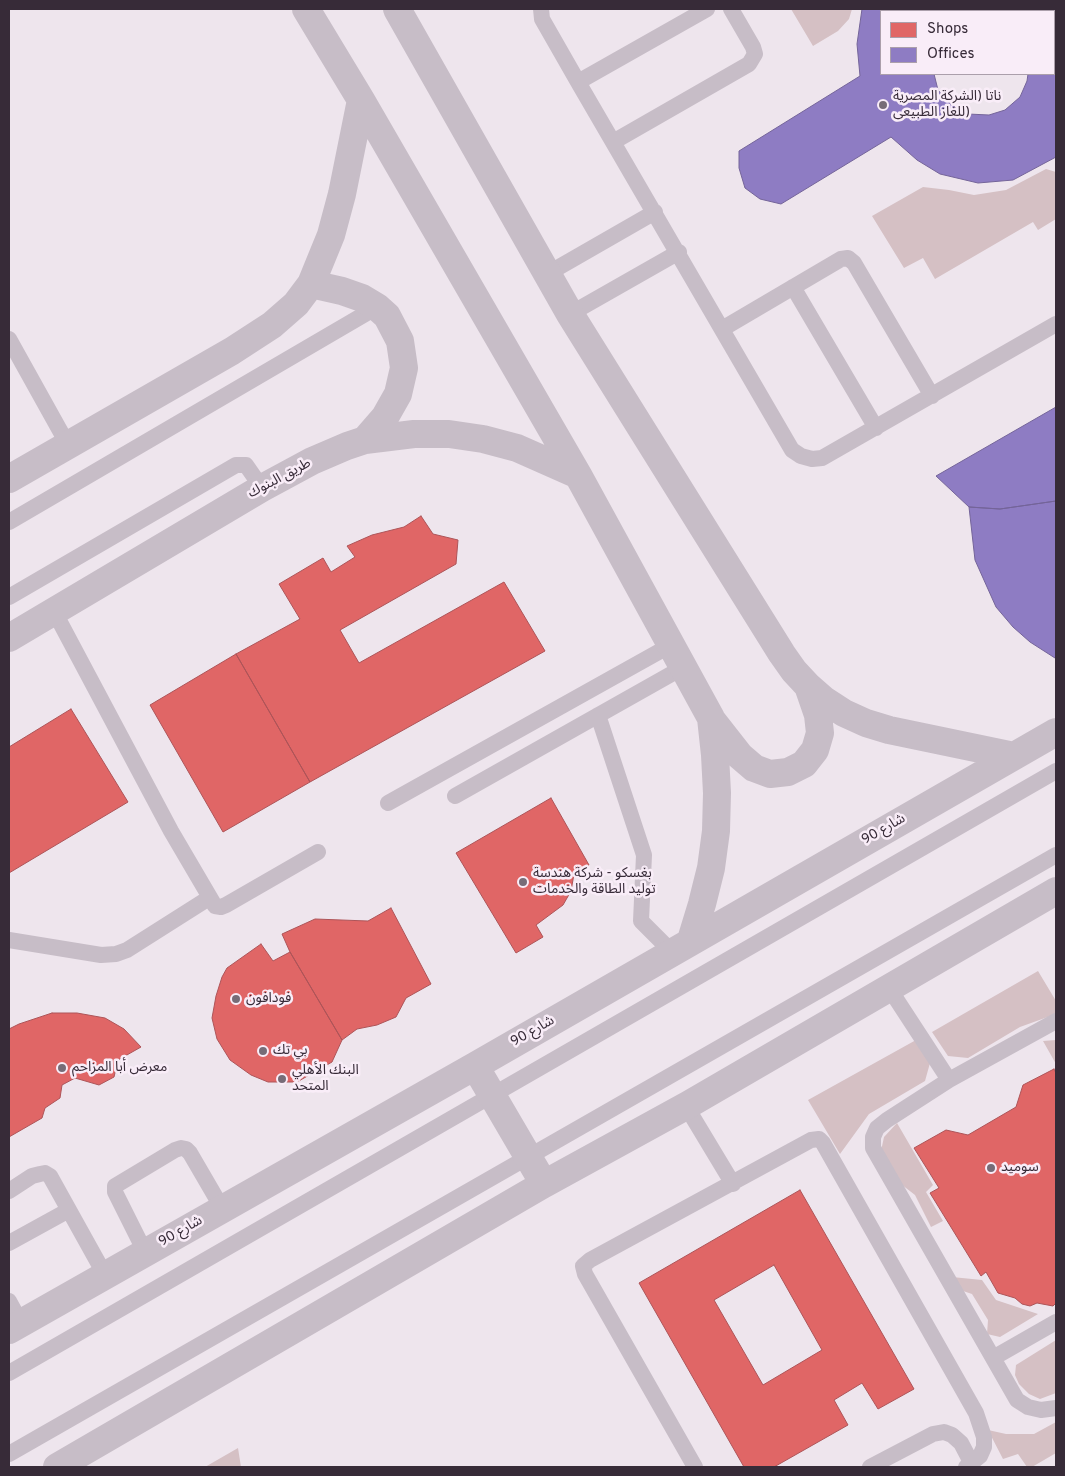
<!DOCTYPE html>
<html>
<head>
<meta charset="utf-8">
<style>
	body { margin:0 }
	#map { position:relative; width:1065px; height:1476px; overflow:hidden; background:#eee5ed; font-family:Overpass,sans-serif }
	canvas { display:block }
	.frame { position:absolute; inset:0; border:10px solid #372b38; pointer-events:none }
	.legend { position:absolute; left:880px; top:10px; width:175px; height:65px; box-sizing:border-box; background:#f9edf8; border:1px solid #ab9fab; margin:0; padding:6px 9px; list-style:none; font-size:15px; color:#372b38 }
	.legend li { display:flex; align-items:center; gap:10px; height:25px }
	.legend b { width:25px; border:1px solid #ab9fab }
</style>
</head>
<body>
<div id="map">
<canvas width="1065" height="1476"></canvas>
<div class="frame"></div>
<ul class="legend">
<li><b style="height:14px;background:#e06666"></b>Shops</li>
<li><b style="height:14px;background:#8e7cc3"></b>Offices</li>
</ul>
</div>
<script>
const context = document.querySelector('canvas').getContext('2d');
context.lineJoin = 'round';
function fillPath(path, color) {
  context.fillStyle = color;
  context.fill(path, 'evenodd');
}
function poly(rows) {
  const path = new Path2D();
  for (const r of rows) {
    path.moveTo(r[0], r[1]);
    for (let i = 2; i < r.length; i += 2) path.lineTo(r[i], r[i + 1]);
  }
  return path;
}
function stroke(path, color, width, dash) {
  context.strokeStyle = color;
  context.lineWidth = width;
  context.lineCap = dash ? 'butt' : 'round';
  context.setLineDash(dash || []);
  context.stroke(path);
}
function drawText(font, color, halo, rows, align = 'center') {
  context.font = font + ' Overpass,"Noto Sans Arabic",sans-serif';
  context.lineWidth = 5;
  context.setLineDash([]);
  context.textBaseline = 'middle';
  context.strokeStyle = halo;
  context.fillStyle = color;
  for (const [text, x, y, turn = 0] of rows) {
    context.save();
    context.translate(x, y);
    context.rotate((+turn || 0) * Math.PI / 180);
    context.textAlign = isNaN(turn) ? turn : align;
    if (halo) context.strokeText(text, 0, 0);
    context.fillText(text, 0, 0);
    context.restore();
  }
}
fillPath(poly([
	[791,9,852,9,849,19,838,31,813,46],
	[1046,169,1056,172,1056,219,1038,230,1033,222,935,279,923,258,904,268,872,216,923,187,949,190,974,195,1006,190],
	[1038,971,1056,1001,1056,1014,1020,1027,968,1058,948,1056,932,1032],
	[916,1040,930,1063,925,1081,869,1114,840,1154,808,1100],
	[1056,1040,1056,1064,1043,1041],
	[897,1123,933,1185,926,1192,943,1221,931,1227,915,1195,897,1181,881,1151,884,1137],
	[952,1277,982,1280,996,1300,1038,1314,1000,1337,987,1334,988,1320,972,1294,960,1290],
	[1056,1340,1056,1393,1040,1399,1029,1394,1019,1384,1015,1375,1016,1365],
	[1056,1422,1056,1453,1032,1467,1027,1467,1018,1454,1003,1459,988,1430,1006,1434,1034,1434],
	[238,1448,241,1467,205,1467]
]), '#d5c0c4');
const shops = poly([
	[421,516,433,534,458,540,456,564,340,630,359,663,504,582,545,651,310,782,236,654,300,619,279,584,323,558,331,572,355,557,347,546,372,535,404,527,421,516],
	[236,654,310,782,223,832,150,705,236,654],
	[71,709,128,802,9,873,9,747,71,709],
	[551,798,589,865,574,874,571,891,563,905,536,925,543,937,516,953,456,853,551,798],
	[391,908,431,984,406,998,396,1017,377,1025,357,1029,342,1040,290,952,282,934,315,919,368,921,391,908],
	[261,944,273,961,290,952,342,1040,332,1062,297,1082,268,1082,251,1075,230,1060,217,1039,212,1018,216,996,222,977,227,968,261,944],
	[52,1013,77,1013,105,1018,124,1029,141,1047,118,1060,114,1077,99,1085,75,1078,62,1085,60,1098,45,1108,42,1118,9,1137,9,1029,19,1024,52,1013],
	[1054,1069,1056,1073,1056,1303,1053,1306,1037,1303,1030,1306,1022,1304,1015,1298,998,1293,986,1272,981,1276,930,1193,939,1188,914,1148,946,1130,968,1135,1016,1107,1023,1085,1054,1069],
	[800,1190,914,1389,878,1409,862,1383,834,1400,848,1425,774,1467,744,1467,639,1283,800,1190],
	[774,1265,822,1350,763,1385,714,1300,774,1265]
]);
fillPath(shops, '#e06666');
stroke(shops, '#ad5458', 1);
const offices = poly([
	[862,9,1056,9,1056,157,1013,180,978,183,940,174,917,160,891,137,781,204,760,199,745,188,739,168,739,151,860,76,857,44,862,9],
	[881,11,1054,11,1054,74,1028,74,1027,81,1020,97,1005,110,989,115,968,114,960,111,947,101,938,90,934,74,881,74,881,11],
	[1056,407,1056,501,1000,509,969,507,936,476,1056,407],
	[1056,501,1056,656,1055,658,1030,642,1013,627,996,607,975,560,969,507,1000,509,1056,501]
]);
fillPath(offices, '#8e7cc3');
stroke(offices, '#746499', 1);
stroke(poly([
	[541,9,542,19,578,82,792,450,801,456,812,459,822,458,1056,324],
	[578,82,707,9],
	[613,142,749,64,755,54,753,47,731,9],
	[547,274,655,212],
	[793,287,876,428],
	[570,314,679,252],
	[722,329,841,259,848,258,854,263,932,396],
	[9,339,68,445],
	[9,522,377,307],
	[9,597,236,465,246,465,262,488],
	[54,611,171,831,215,906,221,907,226,905,318,852],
	[598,715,644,855,641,921,672,952],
	[455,796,682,668],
	[388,803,671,645],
	[9,940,101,955,116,954,127,950,209,898],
	[889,988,949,1080],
	[1056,1021,949,1080,887,1120,877,1128,873,1137,873,1148,1017,1400,1028,1407,1041,1410,1056,1408],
	[686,1106,733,1184],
	[9,1191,32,1176,40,1174,45,1173,50,1176,105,1275],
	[9,1243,69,1210],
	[145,1252,115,1192,115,1186,175,1150,181,1148,186,1149,190,1153,222,1208],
	[9,1301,21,1323],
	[993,1358,1056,1322],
	[9,1373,1056,771],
	[9,1454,1056,855],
	[695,1467,585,1274,583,1266,590,1260,811,1140,819,1139,823,1143,976,1413,984,1437,984,1447,980,1456,966,1467],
	[870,1467,933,1434,944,1432,952,1435,961,1443,972,1464]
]), '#c7bdc7', 16);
stroke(poly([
	[306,9,361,100,578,475,711,718,715,755,717,793,716,831,711,868,702,904,691,940],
	[397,9,570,314,782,654,794,671,808,686,824,700,844,713,866,723,889,730,1014,756],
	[311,284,342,291,362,298,377,307,387,316,400,341,404,368,398,394,385,417,365,440],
	[9,479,232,351,272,325,296,304,311,284,331,235,342,194,361,100],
	[9,638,262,488,312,461,347,446,365,440,414,434,449,434,483,439,517,448,578,475],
	[711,719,740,756,754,768,770,774,788,772,804,764,815,750,820,733,818,715,808,686],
	[475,1066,544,1184],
	[9,1330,475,1066,1056,732],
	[57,1467,544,1184,686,1106,1056,891]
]), '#c7bdc7', 28);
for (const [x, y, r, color] of [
	[883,105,5,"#776c77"],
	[523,882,5,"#776c77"],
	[236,999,5,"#776c77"],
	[263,1051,5,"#776c77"],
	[62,1068,5,"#776c77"],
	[282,1079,5,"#776c77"],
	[991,1168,5,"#776c77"]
]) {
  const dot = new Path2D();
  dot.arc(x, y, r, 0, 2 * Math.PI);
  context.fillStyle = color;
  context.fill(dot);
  stroke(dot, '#f9edf8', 2);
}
drawText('14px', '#372b38', '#f9edf8', [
	["ناتا (الشركة المصرية",893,97],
	["للغاز الطبيعى)",893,113],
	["بغسكو - شركة هندسة",533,874],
	["توليد الطاقة والخدمات",533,890],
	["فودافون",246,999],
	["بي تك",273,1051],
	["معرض أبا المزاحم",72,1068],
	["البنك الأهلي",292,1071],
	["المتحد",292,1087],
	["سوميد",1001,1168]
], 'left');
drawText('14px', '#372b38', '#f9edf8', [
	["طريق البنوك",280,479,-28],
	["شارع 90",884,830,-30],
	["شارع 90",533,1032,-30],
	["شارع 90",181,1232,-30]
]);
</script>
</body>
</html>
